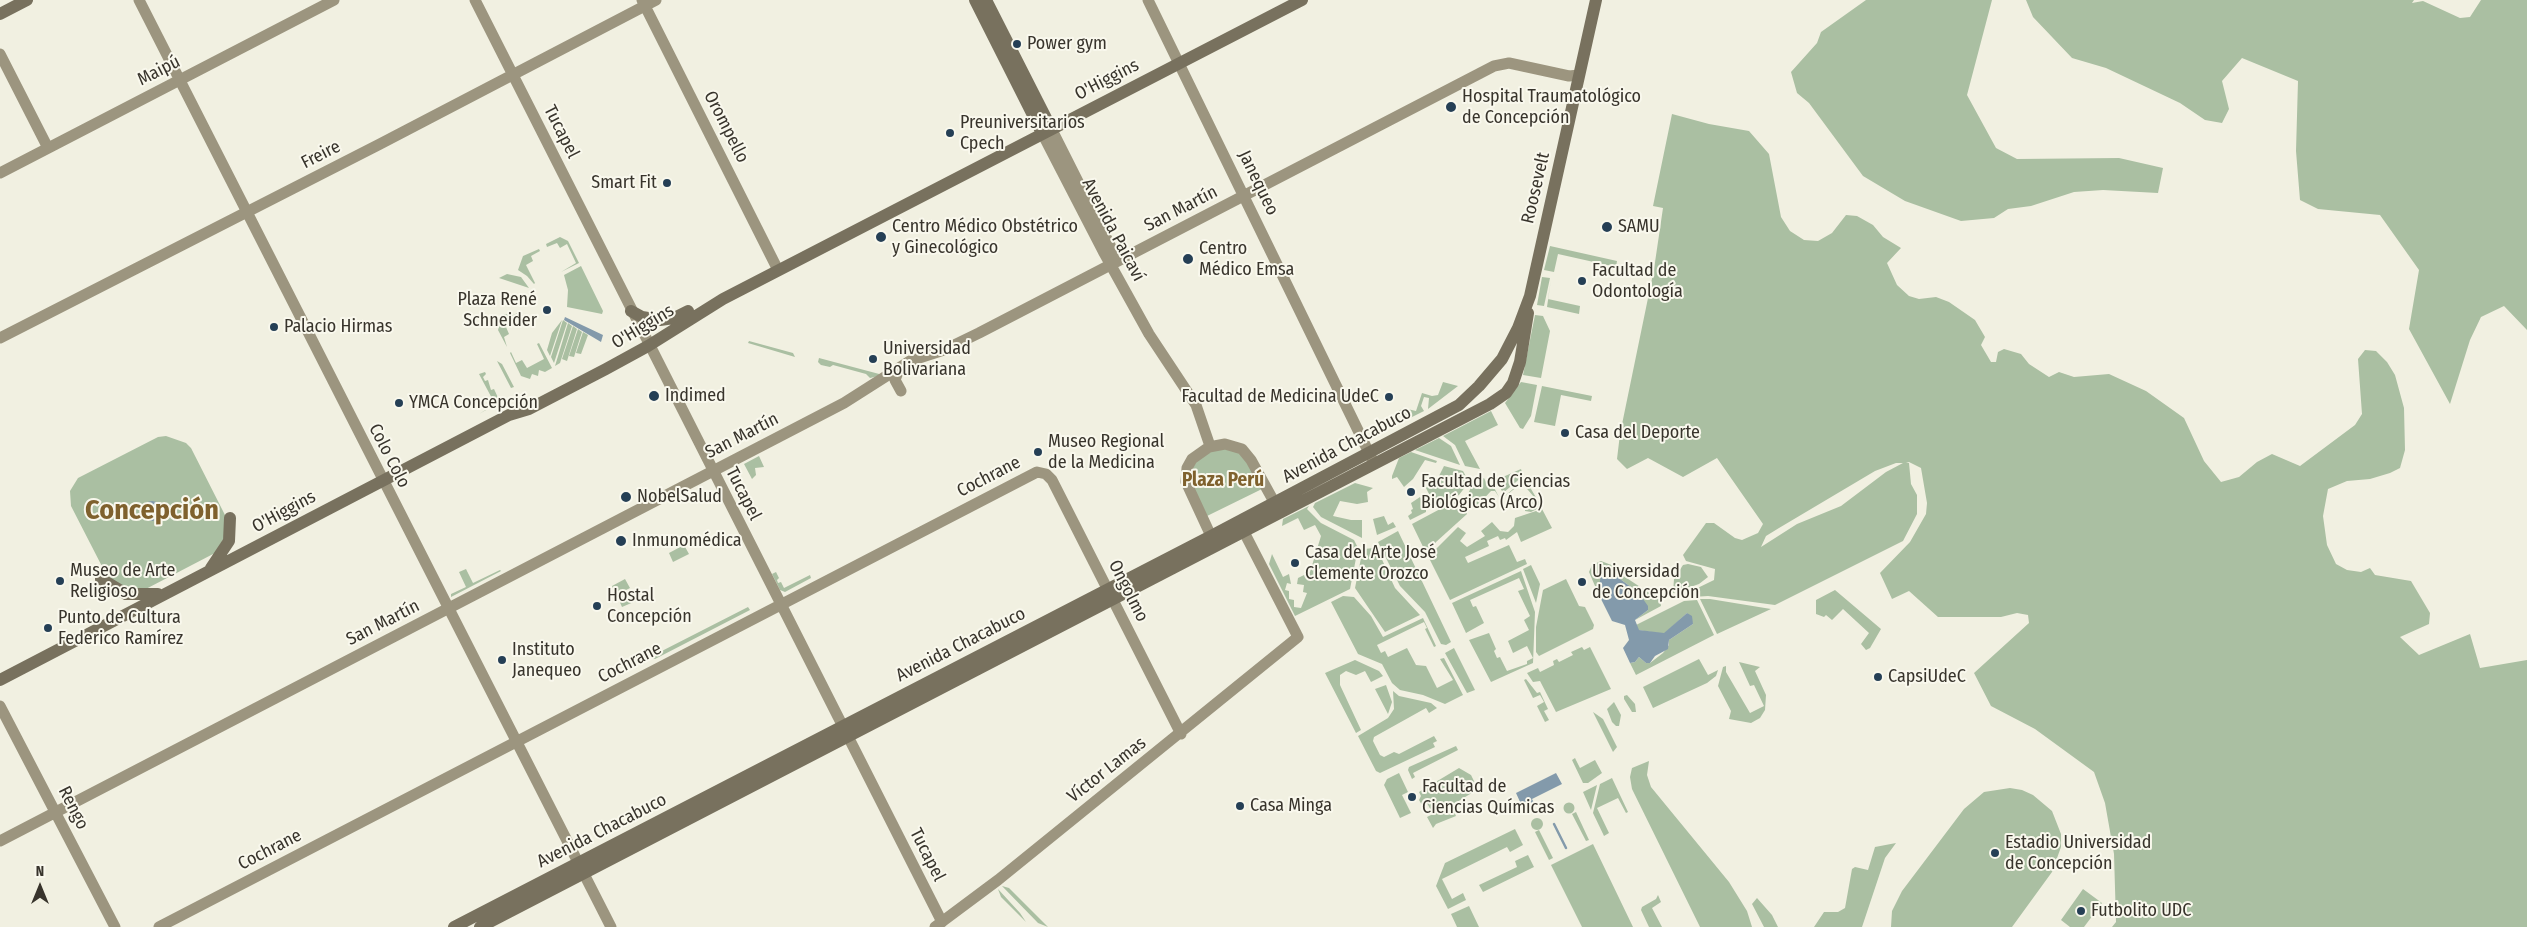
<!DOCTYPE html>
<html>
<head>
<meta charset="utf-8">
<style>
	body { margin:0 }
	#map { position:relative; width:2527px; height:927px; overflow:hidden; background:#f1f0e1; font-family:"Fira Sans Condensed",sans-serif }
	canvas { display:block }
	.north { position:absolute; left:15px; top:862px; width:50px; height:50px; -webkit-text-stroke:4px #f9f8ed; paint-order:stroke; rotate:0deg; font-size:14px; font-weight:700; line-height:20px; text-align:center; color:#38342c }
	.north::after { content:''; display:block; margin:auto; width:18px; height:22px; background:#38342c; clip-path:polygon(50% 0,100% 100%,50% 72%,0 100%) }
</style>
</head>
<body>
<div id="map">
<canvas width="2527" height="927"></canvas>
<div class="north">N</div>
</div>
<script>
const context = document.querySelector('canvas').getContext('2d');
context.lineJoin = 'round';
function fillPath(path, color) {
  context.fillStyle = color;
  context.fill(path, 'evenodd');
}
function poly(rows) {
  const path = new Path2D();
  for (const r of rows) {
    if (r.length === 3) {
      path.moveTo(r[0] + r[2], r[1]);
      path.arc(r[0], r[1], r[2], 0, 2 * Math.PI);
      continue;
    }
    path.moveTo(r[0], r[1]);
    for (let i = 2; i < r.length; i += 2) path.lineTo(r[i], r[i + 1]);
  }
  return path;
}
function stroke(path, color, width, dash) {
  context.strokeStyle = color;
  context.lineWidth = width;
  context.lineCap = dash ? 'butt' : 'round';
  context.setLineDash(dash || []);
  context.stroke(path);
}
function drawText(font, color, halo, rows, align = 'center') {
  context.font = font + ' "Fira Sans Condensed",sans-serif';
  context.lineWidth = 4;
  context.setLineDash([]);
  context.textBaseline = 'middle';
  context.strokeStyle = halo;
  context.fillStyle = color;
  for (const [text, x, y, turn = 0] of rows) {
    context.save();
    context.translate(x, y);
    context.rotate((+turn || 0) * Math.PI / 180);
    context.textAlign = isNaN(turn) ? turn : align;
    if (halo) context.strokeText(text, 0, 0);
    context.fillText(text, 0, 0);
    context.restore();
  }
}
fillPath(poly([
	[1866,0,1992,0,1967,95,1996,148,2017,159,2119,158,2163,168,2158,193,2103,190,2074,192,2031,206,2008,209,1994,218,1961,221,1905,201,1863,176,1809,103,1797,93,1791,72,1817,43,1821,32],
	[2026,0,2414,0,2412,3,2423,1,2460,18,2470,17,2481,0,2527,0,2527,330,2504,306,2481,317,2470,340,2450,404,2409,329,2419,270,2380,215,2318,209,2300,200,2296,151,2298,81,2242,58,2222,81,2229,109,2222,123,2205,120,2180,103,2106,68,2072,58,2033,17],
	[1672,114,1709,124,1749,131,1769,154,1781,217,1790,231,1804,240,1818,241,1832,233,1846,215,1857,216,1873,225,1883,237,1901,248,1887,263,1897,285,1909,296,1919,299,1936,297,1949,302,1975,320,1985,337,1981,345,1991,362,1996,362,1998,352,2004,349,2021,354,2029,364,2049,377,2059,372,2074,377,2109,374,2146,391,2184,418,2204,461,2221,482,2239,477,2257,462,2272,454,2300,466,2355,425,2362,414,2358,359,2365,350,2376,351,2387,362,2395,375,2404,408,2405,450,2400,468,2390,473,2370,479,2347,481,2328,489,2323,516,2327,545,2336,564,2347,570,2361,572,2370,568,2375,575,2411,581,2430,613,2429,624,2400,637,2419,655,2470,634,2480,668,2527,660,2527,927,2112,927,2116,922,2114,854,2105,803,2094,772,2035,729,1991,706,1974,673,2029,623,2028,615,2017,613,2001,617,1938,617,1909,591,1892,599,1880,573,1910,542,1926,514,1927,503,1921,468,1909,462,1906,463,1909,463,1911,484,1917,495,1917,514,1903,541,1775,605,1708,596,1677,598,1714,580,1715,569,1686,561,1683,555,1706,523,1714,523,1735,538,1742,540,1758,533,1763,524,1717,458,1683,477,1648,458,1627,469,1617,459,1620,434,1654,269,1663,208,1653,206],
	[1896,463,1903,463,1886,472,1841,506,1797,524,1761,547,1766,536,1779,528,1875,471],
	[560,237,568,241,579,263,561,272,576,263,567,244,560,248,557,243,547,247,546,244],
	[1550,246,1617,261,1616,267,1558,254,1554,272,1544,270],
	[539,249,540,251,531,256,533,261,526,265,535,283,534,284,527,276,518,270,523,256],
	[581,266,603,311,602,314,567,307,568,290,564,275],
	[507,274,521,277,529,288,499,278],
	[1542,277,1550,278,1544,306,1537,305],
	[1551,279,1548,299,1580,306,1579,314,1547,307],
	[520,312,524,318,506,327,509,334,504,337,507,347,498,330,503,314,513,315],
	[1535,315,1543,316,1550,331,1541,378,1523,375],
	[562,320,550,356,547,350,552,333],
	[563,320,567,323,554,363,551,357],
	[568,323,572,326,560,363,555,366],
	[573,326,577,329,567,361,562,359],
	[578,329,582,332,574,357,569,356],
	[583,332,588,335,581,354,576,353],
	[749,341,793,353,795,357,748,343],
	[539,343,552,368,545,372,539,370,538,376,532,374,530,379,521,376,510,353,511,352,516,363,522,360,527,368,544,359,537,344],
	[819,358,883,375,870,378,866,374,833,365,830,367,821,365,818,362],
	[497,361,502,364,514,387,511,388],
	[485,372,486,374,483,377,485,381,488,380,491,390,494,389,500,402,479,414,495,404,479,374],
	[1443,382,1458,386,1428,409,1429,398,1424,397,1421,406,1424,411,1404,421,1399,411,1403,408,1416,411,1422,393,1432,396,1438,395],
	[1521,382,1537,385,1531,416,1523,429,1520,428,1505,403],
	[1542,386,1592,396,1591,401,1561,395,1555,426,1534,422],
	[1491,411,1498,425,1465,441,1480,469,1465,466,1455,445,1443,436],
	[166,436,186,443,191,448,226,517,229,530,215,553,142,591,134,593,109,580,71,506,70,491,78,478,158,437],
	[1439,438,1451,446,1460,465,1415,450],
	[1220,447,1242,454,1262,489,1205,517,1189,481,1195,460],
	[1411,452,1437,461,1436,463,1425,460,1413,479,1404,487,1397,477,1392,479,1392,476,1399,458],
	[759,456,764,467,755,468,756,475,752,479,744,464],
	[1444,466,1463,471,1469,482,1459,495,1440,504,1434,504,1426,488,1431,482,1435,484],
	[1521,469,1523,476,1503,493,1496,480],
	[1484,478,1487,484,1491,482,1499,497,1495,491,1491,491,1478,505,1474,505,1468,494,1472,485],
	[1525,479,1540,504,1537,509,1531,512,1525,511,1525,506,1533,500,1534,497,1522,483,1500,500],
	[1355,483,1373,488,1367,492,1368,502,1357,504,1340,501,1333,516,1351,520,1362,520,1362,538,1321,517,1313,507,1315,503],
	[1420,497,1426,507,1426,512,1410,520,1408,516,1412,513,1411,510,1413,509,1411,503],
	[1457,500,1463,504,1467,514,1436,542,1427,555,1412,524],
	[1309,506,1307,509,1321,523,1354,540,1358,548,1350,589,1295,616,1269,564,1272,554,1283,577,1289,574,1291,584,1287,583,1285,590,1289,591,1289,599,1294,600,1294,607,1301,608,1307,593,1303,592,1304,585,1297,584,1298,578,1310,572,1321,536,1315,525,1304,530,1298,518,1282,526,1283,519],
	[1542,509,1552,528,1521,542,1517,532,1506,540,1505,538,1500,540,1498,536,1487,541,1489,546,1465,557,1468,563,1509,545,1517,562,1525,559,1527,564,1450,600,1429,558,1436,549,1458,527,1466,533,1460,541,1467,547,1485,536,1481,531,1492,522,1500,531,1508,532,1514,526,1515,518],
	[1384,516,1388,525,1393,522,1396,527,1377,535,1373,519],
	[1398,531,1451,642,1446,645,1441,644,1425,612,1400,586,1378,542],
	[684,545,689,554,673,562,669,553],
	[1374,548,1379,553,1395,588,1420,615,1385,632,1355,588,1362,553,1364,549],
	[1601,561,1614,566,1622,575,1660,600,1661,606,1635,620,1648,610,1641,596,1638,592,1609,571,1603,573,1598,593,1589,572,1592,565],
	[1688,564,1701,567,1708,577,1699,584,1673,593,1674,579,1683,565],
	[1531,565,1540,584,1536,603,1523,569],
	[466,569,473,583,500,570,501,571,451,597,451,594,466,587,459,572],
	[1521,571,1535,612,1533,663,1491,682,1469,640,1489,633,1496,649,1494,651,1497,658,1500,657,1507,671,1527,664,1527,661,1533,658,1527,646,1513,653,1508,641,1529,630,1524,620,1530,616,1518,591,1524,589,1519,578,1470,600,1473,607,1476,606,1484,623,1466,633,1452,603],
	[776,572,779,578,777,580,778,583,781,582,784,588,810,575,811,578,785,592,780,590,772,574],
	[625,579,630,588,616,595,612,586],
	[1566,579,1579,606,1585,607,1594,625,1593,629,1539,656,1536,652,1536,627,1543,590],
	[1835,590,1881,629,1870,648,1866,650,1861,644,1869,633,1843,609,1832,620,1826,615,1824,617,1816,614,1816,600],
	[631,592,636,601,622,607,618,598],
	[1343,596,1354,597,1371,616,1383,637,1423,618,1436,646,1434,647,1425,629,1427,628,1424,622,1377,645,1381,653,1385,651,1388,657,1407,648,1416,665,1426,666,1437,688,1453,680,1440,659,1444,658,1463,695,1445,704,1423,695,1400,690,1392,683,1382,664,1358,654,1331,602],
	[1700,599,1710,599,1771,609,1717,634],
	[1697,600,1714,635,1636,675,1630,663,1635,662,1639,657,1646,663,1650,663,1663,653,1669,645,1669,640,1693,624,1687,613,1664,634,1638,630,1636,625,1684,601],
	[748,607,750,610,655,659,651,658,646,649,650,647,654,655],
	[1582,647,1584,650,1590,647,1611,689,1556,712,1540,681,1533,682,1527,673,1538,668,1540,672,1554,665,1553,661,1557,659,1559,662,1573,655,1571,652],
	[1454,648,1475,690,1467,693,1445,653],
	[1699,659,1708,675,1718,670,1716,676,1707,683,1653,708,1643,687],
	[1355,660,1379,671,1383,676,1371,682,1365,671,1356,675,1346,671,1340,675,1340,685,1361,730,1356,733,1325,673],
	[1739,662,1760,667,1755,671,1766,695,1765,710,1760,718,1751,723,1729,719,1731,711,1718,686,1723,667,1726,666,1726,672,1750,713,1764,706,1754,685,1750,686],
	[1526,679,1537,693,1540,692,1548,709,1544,711,1549,720,1545,722,1537,706,1544,702,1540,695,1533,698,1524,680],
	[1386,685,1392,702,1388,714,1375,689],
	[1393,691,1399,696,1431,703,1437,708,1429,713,1426,708,1374,737,1373,741,1380,755,1384,757,1394,752,1399,754,1434,736,1437,741,1433,743,1435,747,1380,773,1376,771,1358,736,1388,718,1394,709],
	[1627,695,1635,704,1636,712,1632,712,1624,699,1624,696],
	[1614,702,1621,715,1619,726,1616,726,1612,722,1607,709],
	[1593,712,1603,719,1617,747,1613,752],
	[1456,746,1458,750,1413,773,1415,777,1412,779,1408,770,1409,767],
	[1575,758,1580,768,1595,760,1602,773,1588,783,1583,783,1572,760],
	[1649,761,1647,775,1651,787,1729,882,1747,911,1752,927,1700,927,1632,789,1630,777,1632,768],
	[1459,768,1471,775,1478,789,1454,804,1453,809,1456,816,1436,824,1433,828,1427,817,1433,814,1427,803,1422,805,1419,800,1421,796,1419,792],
	[1399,773,1408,792,1402,795,1411,813,1400,818,1384,785,1387,779],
	[1612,778,1628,812,1626,813,1618,798,1597,808,1609,833,1604,836,1593,813,1600,784],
	[1597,785,1591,810,1583,792],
	[2010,788,2022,790,2033,795,2052,811,2061,834,2061,847,2052,872,2012,927,1891,927,1892,911,1902,891,1964,809,1984,792],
	[1569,808,5.5],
	[1576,812,1589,840,1586,841,1572,814],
	[1537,824,6],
	[1515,829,1523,845,1510,852,1507,847,1442,879,1452,899,1463,893,1466,900,1448,909,1436,886,1445,863],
	[1539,830,1553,858,1549,860,1535,832],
	[1896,843,1885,858,1862,927,1814,927,1824,912,1838,912,1845,908,1852,869,1855,867,1868,870,1875,847],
	[1593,844,1633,927,1582,927,1551,865],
	[1528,855,1534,867,1483,892,1479,885,1517,867,1515,861],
	[1002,886,1009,888,1048,927,1038,923],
	[998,889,1020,913,1026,922,1001,897],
	[2083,889,2102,903,2084,927,2070,927,2061,920],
	[1658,895,1661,902,1652,908,1662,927,1649,927,1641,910,1642,907,1656,899],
	[1757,898,1772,915,1778,927,1764,927,1752,904],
	[1469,906,1479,927,1457,927,1451,914]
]), '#aabfa2');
fillPath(poly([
	[565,317,603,335,601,342,564,320],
	[152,511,10],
	[1609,571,1638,592,1648,606,1648,610,1635,620,1639,630,1664,633,1687,613,1692,616,1693,624,1669,640,1668,649,1655,656,1650,663,1646,663,1639,657,1635,662,1630,663,1623,648,1629,640,1625,625,1612,621,1598,593,1601,575],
	[1556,773,1562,784,1532,799,1534,803,1530,805,1528,801,1521,804,1516,793]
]), '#839aab');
stroke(poly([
	[1554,824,1566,848]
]), '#839aab', 2.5);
stroke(poly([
	[139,0,611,927],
	[475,0,942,922],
	[642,0,778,270],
	[1148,0,1372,459],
	[0,54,48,148],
	[1051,128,1118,261],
	[1042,133,1103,251,1149,334,1196,405,1210,446],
	[0,173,334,0],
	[0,338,380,144,656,0],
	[899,369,895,380,901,391],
	[1211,536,1186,482,1187,468,1192,459,1209,447,1225,444,1242,449,1251,460,1278,509],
	[0,706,115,927],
	[0,841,844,403,910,361,944,350,979,333,1494,66,1509,63,1569,76,1579,75],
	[159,927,1037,472,1046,474,1052,480,1181,734],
	[935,927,998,880,1298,637,1244,532]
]), '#9c957f', 11);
stroke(poly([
	[975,0,1042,133],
	[986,0,1051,128],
	[0,14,27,0],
	[631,311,642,317,660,320,674,318,688,311],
	[211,568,229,541,230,518],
	[101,579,126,594,158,594],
	[0,680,509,415,529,409,606,369,648,346,723,299,1302,0],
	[454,927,1211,536,1459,405,1479,386,1502,359,1518,328,1530,296,1596,0],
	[480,927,1490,404,1506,393,1513,383,1520,362,1528,313]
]), '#78715e', 12);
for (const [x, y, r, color] of [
	[1017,44,5,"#253f55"],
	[1451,107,6,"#253f55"],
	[950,133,5,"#253f55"],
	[667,183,5,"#253f55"],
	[1607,227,6,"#253f55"],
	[881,237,6,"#253f55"],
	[1188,259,6,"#253f55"],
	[1582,281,5,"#253f55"],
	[547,310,5,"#253f55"],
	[274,327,5,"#253f55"],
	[873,359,5,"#253f55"],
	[654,396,6,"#253f55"],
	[1389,397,5,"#253f55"],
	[399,403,5,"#253f55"],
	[1565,433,5,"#253f55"],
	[1038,452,5,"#253f55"],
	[1411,492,5,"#253f55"],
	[626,497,6,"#253f55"],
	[621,541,6,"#253f55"],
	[1295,563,5,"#253f55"],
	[60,581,5,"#253f55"],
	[1582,582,5,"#253f55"],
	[597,606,5,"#253f55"],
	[48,628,5,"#253f55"],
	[502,660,5,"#253f55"],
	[1878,677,5,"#253f55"],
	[1412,797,5,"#253f55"],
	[1240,806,5,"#253f55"],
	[1995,853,5,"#253f55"],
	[2081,911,5,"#253f55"]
]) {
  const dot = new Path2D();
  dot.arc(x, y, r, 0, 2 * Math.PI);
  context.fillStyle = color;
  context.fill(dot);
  stroke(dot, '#f9f8ed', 2);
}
drawText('18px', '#38342c', '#f9f8ed', [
	["Power gym",1027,44],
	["Hospital Traumatológico",1462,97],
	["de Concepción",1462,118],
	["Preuniversitarios",960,123],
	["Cpech",960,144],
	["Smart Fit",657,183,"right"],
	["Centro Médico Obstétrico",892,227],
	["y Ginecológico",892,248],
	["SAMU",1618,227],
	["Centro",1199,249],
	["Médico Emsa",1199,270],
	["Facultad de",1592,271],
	["Odontología",1592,292],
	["Plaza René",537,300,"right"],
	["Schneider",537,321,"right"],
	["Palacio Hirmas",284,327],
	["Universidad",883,349],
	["Bolivariana",883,370],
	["Indimed",665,396],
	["Facultad de Medicina UdeC",1379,397,"right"],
	["YMCA Concepción",409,403],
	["Casa del Deporte",1575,433],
	["Museo Regional",1048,442],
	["de la Medicina",1048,463],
	["Facultad de Ciencias",1421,482],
	["Biológicas (Arco)",1421,503],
	["NobelSalud",637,497],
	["Inmunomédica",632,541],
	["Casa del Arte José",1305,553],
	["Clemente Orozco",1305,574],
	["Museo de Arte",70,571],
	["Religioso",70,592],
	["Universidad",1592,572],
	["de Concepción",1592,593],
	["Hostal",607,596],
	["Concepción",607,617],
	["Punto de Cultura",58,618],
	["Federico Ramírez",58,639],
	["Instituto",512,650],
	["Janequeo",512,671],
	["CapsiUdeC",1888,677],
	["Facultad de",1422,787],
	["Ciencias Químicas",1422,808],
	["Casa Minga",1250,806],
	["Estadio Universidad",2005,843],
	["de Concepción",2005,864],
	["Futbolito UDC",2091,911]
], 'left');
drawText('18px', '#38342c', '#f9f8ed', [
	["Maipú",159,71,-27],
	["O'Higgins",1107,80,-27],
	["Orompello",726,127,63],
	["Tucapel",561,132,63],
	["Freire",321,155,-27],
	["Janequeo",1258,183,64],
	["Roosevelt",1536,188,-77],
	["San Martín",1181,209,-27],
	["Avenida Paicaví",1113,230,62],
	["O'Higgins",643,327,-31],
	["San Martín",742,436,-27],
	["Avenida Chacabuco",1347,445,-28],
	["Colo Colo",389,456,63],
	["Cochrane",989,477,-27],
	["Tucapel",743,494,63],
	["O'Higgins",284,512,-28],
	["Ongolmo",1128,591,63],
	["San Martín",383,623,-27],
	["Avenida Chacabuco",961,645,-27],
	["Cochrane",630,663,-27],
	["Víctor Lamas",1107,770,-38],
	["Rengo",73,808,63],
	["Avenida Chacabuco",602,831,-27],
	["Cochrane",270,850,-27],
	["Tucapel",927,855,63]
]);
drawText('bold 19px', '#7f612d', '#f9f8ed', [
	["Plaza Perú",1223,481]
]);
drawText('bold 28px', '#7f612d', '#f9f8ed', [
	["Concepción",152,511]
]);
</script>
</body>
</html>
